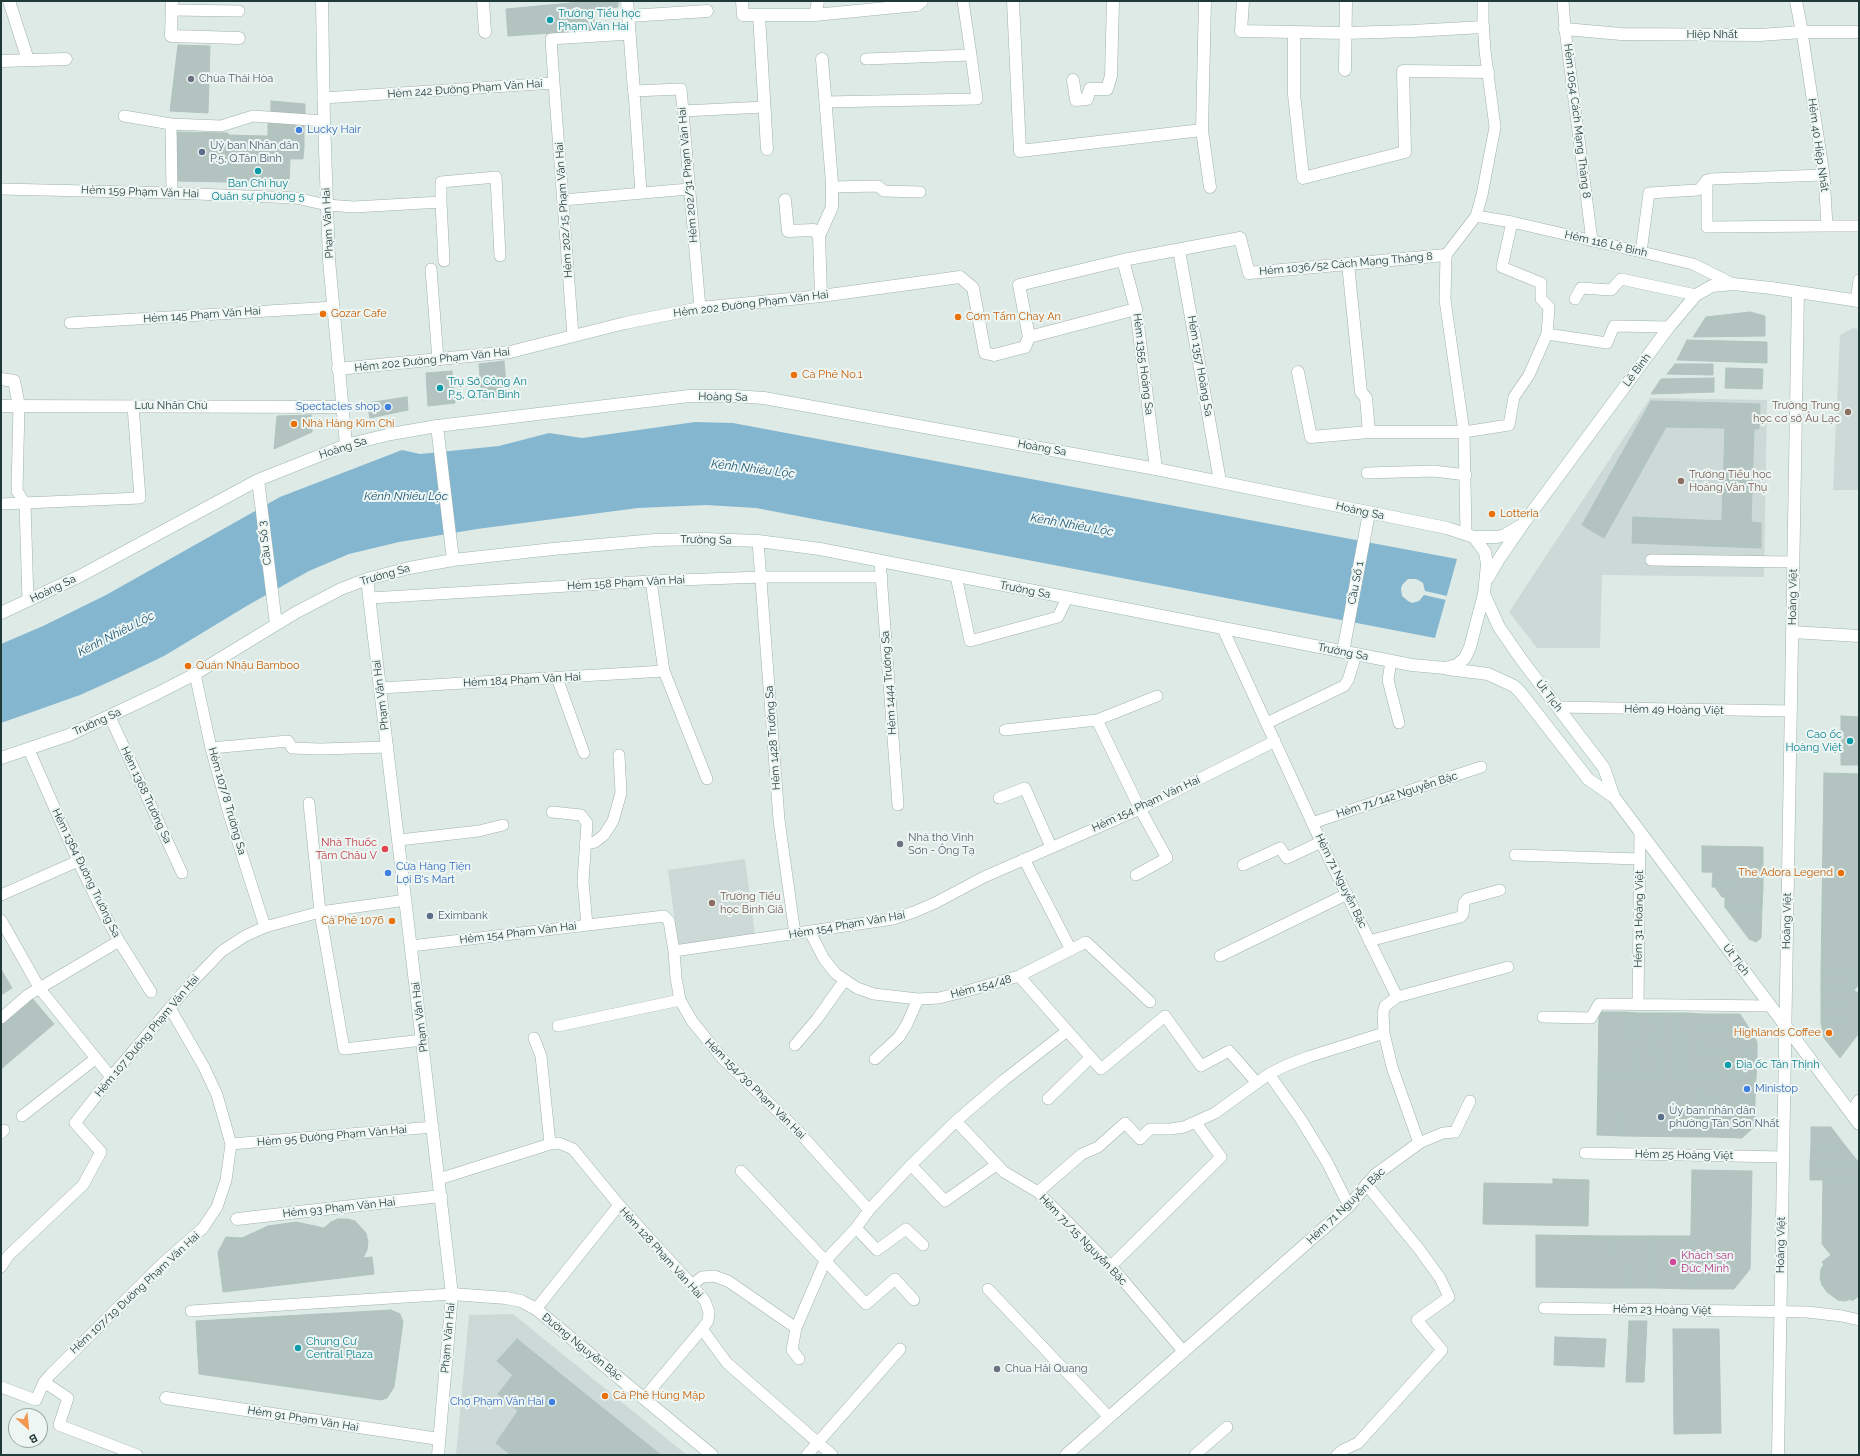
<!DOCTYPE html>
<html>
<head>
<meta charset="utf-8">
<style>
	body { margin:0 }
	#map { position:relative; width:1860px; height:1456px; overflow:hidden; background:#deeae6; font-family:Raleway,sans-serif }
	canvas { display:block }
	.frame { position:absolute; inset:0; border:2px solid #1f3937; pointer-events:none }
	.north { position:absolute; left:8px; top:1408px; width:40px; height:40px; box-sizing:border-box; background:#eef6f4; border:1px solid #9baaa8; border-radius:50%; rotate:153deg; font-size:11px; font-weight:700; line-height:16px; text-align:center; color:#1f3937 }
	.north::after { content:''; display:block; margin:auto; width:14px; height:18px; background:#f29853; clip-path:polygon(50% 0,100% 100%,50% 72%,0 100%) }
</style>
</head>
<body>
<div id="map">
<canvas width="1860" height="1456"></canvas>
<div class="frame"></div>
<div class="north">B</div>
</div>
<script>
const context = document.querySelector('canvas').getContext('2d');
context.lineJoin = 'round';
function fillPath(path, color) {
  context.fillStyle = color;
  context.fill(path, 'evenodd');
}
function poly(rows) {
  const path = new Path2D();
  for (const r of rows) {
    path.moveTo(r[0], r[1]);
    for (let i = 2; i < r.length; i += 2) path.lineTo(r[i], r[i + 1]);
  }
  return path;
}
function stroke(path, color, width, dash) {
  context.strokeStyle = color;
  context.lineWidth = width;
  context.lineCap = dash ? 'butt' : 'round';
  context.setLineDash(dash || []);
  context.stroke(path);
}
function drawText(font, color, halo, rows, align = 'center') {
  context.font = font + ' Raleway,sans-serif';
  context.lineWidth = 4;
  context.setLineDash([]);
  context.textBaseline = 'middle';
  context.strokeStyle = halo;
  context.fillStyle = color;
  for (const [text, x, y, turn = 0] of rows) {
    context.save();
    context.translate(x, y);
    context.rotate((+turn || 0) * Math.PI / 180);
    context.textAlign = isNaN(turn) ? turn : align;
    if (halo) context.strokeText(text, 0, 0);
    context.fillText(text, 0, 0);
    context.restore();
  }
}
fillPath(poly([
	[1853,328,1859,329,1859,490,1833,490,1840,335],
	[1650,398,1767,400,1764,577,1602,575,1600,648,1537,648,1509,612],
	[745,859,755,935,678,946,668,870],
	[513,1314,687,1455,456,1455,469,1315]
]), '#ccd9d6');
fillPath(poly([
	[695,422,733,423,1457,559,1435,638,756,508,706,505,638,508,477,529,399,542,349,554,309,571,250,604,164,656,120,677,80,695,1,723,1,644,43,626,106,595,280,497,402,450,420,454,499,446,549,433,582,438]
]), '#84b6d0');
fillPath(poly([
	[1408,579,1416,579,1420,581,1423,583,1425,591,1447,596,1446,600,1424,595,1419,601,1412,603,1408,601,1402,596,1401,589,1402,585]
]), '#deeae6');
const building = poly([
	[592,1,618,1,618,7,593,10,595,30,508,36,506,9,592,1],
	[178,45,210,46,208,113,170,111,178,45],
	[271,101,305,104,305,115,271,113,271,101],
	[268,121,304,124,304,137,268,136,268,121],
	[176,132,228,133,227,182,176,181,176,132],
	[228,135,304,137,304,147,228,145,228,135],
	[228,145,304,147,303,159,227,158,228,145],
	[227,158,290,159,289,184,227,182,227,158],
	[1750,312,1765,316,1765,336,1693,337,1706,317,1750,312],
	[1687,340,1767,342,1767,363,1677,360,1687,340],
	[504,361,507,396,482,400,479,364,504,361],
	[1675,364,1713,364,1713,375,1667,374,1675,364],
	[1726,368,1763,369,1762,389,1725,388,1726,368],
	[452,371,455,403,428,406,426,373,452,371],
	[1714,378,1714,392,1651,394,1661,379,1714,378],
	[407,397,408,410,370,418,367,403,407,397],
	[1651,401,1760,404,1759,429,1754,429,1751,522,1761,523,1761,548,1632,543,1633,517,1722,521,1725,428,1666,427,1604,538,1582,525,1651,401],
	[311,415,312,432,274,449,277,416,311,415],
	[1841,716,1859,717,1859,765,1841,765,1841,716],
	[1824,773,1859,774,1859,984,1854,990,1854,973,1821,973,1824,773],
	[1702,846,1763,847,1763,873,1702,872,1702,846],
	[1713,872,1763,873,1763,888,1712,887,1713,872],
	[1715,887,1763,888,1762,907,1725,907,1725,897,1722,897,1715,887],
	[1725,907,1762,907,1761,938,1756,942,1749,939,1725,907],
	[2,971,12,988,1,995,1,972,2,971],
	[1821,973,1854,973,1854,990,1821,990,1821,973],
	[1821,990,1854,990,1841,1007,1821,1007,1821,990],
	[1854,990,1859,994,1859,1008,1848,1022,1821,1022,1821,1007,1841,1007,1854,990],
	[31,997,54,1024,1,1069,1,1023,31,997],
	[1859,1008,1859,1033,1840,1058,1824,1038,1821,1022,1848,1022,1859,1008],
	[1599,1012,1625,1012,1624,1076,1598,1075,1599,1012],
	[1625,1012,1637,1013,1636,1076,1624,1076,1625,1012],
	[1637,1013,1650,1013,1648,1076,1636,1076,1637,1013],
	[1650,1013,1663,1013,1662,1076,1648,1076,1650,1013],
	[1663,1013,1675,1013,1674,1077,1662,1076,1663,1013],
	[1675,1013,1688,1013,1686,1077,1674,1077,1675,1013],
	[1688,1013,1701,1014,1699,1077,1686,1077,1688,1013],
	[1701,1014,1740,1014,1749,1028,1701,1027,1701,1014],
	[1701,1027,1749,1028,1748,1053,1700,1053,1701,1027],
	[1749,1028,1757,1042,1757,1054,1748,1053,1749,1028],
	[1700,1053,1757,1054,1756,1078,1699,1077,1700,1053],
	[1598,1075,1624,1076,1623,1136,1597,1135,1598,1075],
	[1624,1076,1699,1077,1698,1137,1623,1136,1624,1076],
	[1699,1077,1756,1078,1755,1100,1699,1099,1699,1077],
	[1699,1099,1713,1099,1712,1137,1698,1137,1699,1099],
	[1713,1099,1755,1100,1755,1126,1742,1138,1712,1137,1713,1099],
	[1811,1127,1831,1127,1844,1144,1811,1144,1811,1127],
	[1811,1144,1844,1144,1859,1163,1810,1163,1811,1144],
	[1810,1163,1859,1163,1859,1180,1810,1180,1810,1163],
	[1692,1170,1752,1171,1750,1269,1734,1289,1690,1289,1692,1170],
	[1553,1179,1589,1180,1588,1226,1483,1224,1484,1183,1553,1184,1553,1179],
	[1823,1180,1859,1180,1859,1296,1852,1301,1822,1262,1831,1255,1822,1244,1823,1180],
	[338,1219,347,1219,355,1221,366,1233,368,1242,367,1250,363,1258,372,1257,374,1274,223,1292,218,1252,226,1237,242,1238,268,1226,296,1222,324,1228,331,1222,338,1219],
	[1536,1235,1609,1236,1608,1288,1536,1287,1536,1235],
	[1609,1236,1632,1236,1631,1288,1608,1288,1609,1236],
	[1632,1236,1655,1236,1654,1288,1631,1288,1632,1236],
	[1655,1236,1691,1236,1690,1289,1654,1288,1655,1236],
	[1824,1264,1851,1299,1845,1301,1838,1300,1827,1292,1822,1285,1820,1278,1821,1269,1824,1264],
	[391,1310,400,1314,403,1322,394,1387,387,1398,381,1400,199,1374,196,1321,391,1310],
	[1629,1321,1647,1321,1644,1382,1626,1382,1629,1321],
	[1673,1329,1719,1329,1721,1433,1674,1434,1673,1329],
	[1555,1337,1606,1339,1604,1367,1554,1365,1555,1337],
	[517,1339,661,1455,511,1455,496,1443,518,1411,498,1394,513,1375,497,1361,517,1339]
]);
fillPath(building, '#b3c4c0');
stroke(building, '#b0c3bf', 1);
const lane = poly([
	[1563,1,1565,29,1592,241],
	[172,10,239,11],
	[1802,32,1824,175,1827,226,1859,226],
	[866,59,971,55,963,1],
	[554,83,573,336],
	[323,98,554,83,551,39,630,34],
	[825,102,977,99,971,55],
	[683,111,764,107],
	[124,116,171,124,221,126,253,116,324,121],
	[171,124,172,193],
	[1707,180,1707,227,1827,226],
	[832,187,878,186,884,191,920,192],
	[1,189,172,193,296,198,327,205,354,207,441,202,441,182,496,177,500,256],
	[641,193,634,91,681,89,700,308],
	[563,200,689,189],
	[441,202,444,261],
	[1476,216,1512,222,1693,264,1733,284],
	[1641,252,1649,193,1697,190,1700,189,1707,180,1711,179,1824,175],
	[431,269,438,360],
	[1575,299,1581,288,1611,290,1621,279,1696,295],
	[1856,301,1859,280],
	[70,323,334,307],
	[1547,334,1607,343,1614,326,1669,327],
	[19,406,17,491,25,503,28,601],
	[1464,432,1509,425,1514,397,1529,375,1547,334,1549,307,1541,299,1541,283,1502,267,1512,222],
	[1367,473,1434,471,1466,475],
	[1,504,140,498,133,406],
	[1466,534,1464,432,1445,300,1446,255,1476,216,1482,195,1495,127,1485,51,1483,21,1483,1],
	[758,541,779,820,795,934],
	[1651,560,1793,562],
	[880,561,898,805],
	[956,576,970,641,1058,617,1067,598],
	[651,581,664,671,707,779],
	[370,598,651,581,762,577,882,577],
	[1223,629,1321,842,1397,997,1385,1006,1383,1013,1384,1033,1392,1067,1419,1143,1443,1133,1455,1132,1470,1101],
	[1391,661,1388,680,1399,723],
	[195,674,211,748,229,814,265,927],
	[557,678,584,753],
	[381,688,664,671],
	[1558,707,1791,711],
	[110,717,182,873],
	[1097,720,1157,696],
	[1267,723,1344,686,1348,680,1356,655],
	[1005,730,1097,720,1140,809,1167,858,1136,875],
	[211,748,288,741,292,748,320,749,388,747],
	[29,750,78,861,102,910,119,941,151,992],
	[999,798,1025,788,1051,847],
	[309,803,320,912,344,1049,423,1040],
	[552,812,581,815,587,823,583,881,587,925],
	[1312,823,1481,767],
	[399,840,479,831,503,825],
	[585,844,595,842,604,835,613,821,621,793,619,755],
	[1515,855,1639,859],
	[1024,859,1071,950],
	[1243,865,1280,848,1287,858,1321,842],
	[1,895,78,861],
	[1,920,40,989,111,1077],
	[810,932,824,959,836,974,857,988,874,994,918,999,939,998,967,991,1019,976,1086,942,1150,1002],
	[1369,941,1460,917,1463,914,1464,903,1467,899,1500,890],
	[411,946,664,916,669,921,674,951,893,919,914,912,935,903,984,877,1140,809,1275,741],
	[674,951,676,978,680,1000,692,1021,723,1059,797,1130,869,1210],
	[1220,956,1347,894],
	[1019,976,1101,1069,1165,1016,1201,1066,1229,1051,1257,1083],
	[1397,997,1508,967],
	[1638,1004,1640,833],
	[1543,1017,1591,1018,1599,1004,1771,1006],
	[1,1018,28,995,119,941],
	[558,1026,680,1000],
	[534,1038,541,1056,550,1144],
	[795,1045,817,1019,844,981],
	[875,1059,899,1037,907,1024,918,999],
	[1269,1074,1300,1118,1327,1162,1349,1206],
	[1048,1099,1090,1058],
	[1851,1113,1859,1100],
	[22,1116,95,1059],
	[956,1121,1004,1172,1038,1192,1111,1266,1184,1352],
	[1,1133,4,1130],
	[231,1144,433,1127],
	[1585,1153,1783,1157],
	[911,1165,945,1201,996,1165],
	[741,1171,866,1304,895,1279,914,1300],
	[439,1179,550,1144,559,1143,573,1149,619,1205,692,1285,705,1301,709,1312,708,1321,702,1329,727,1363,832,1455],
	[1038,1192,1082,1154,1098,1147,1125,1123,1140,1139,1150,1129,1170,1129,1184,1127,1215,1113,1269,1074,1287,1065,1308,1057,1384,1033],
	[856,1228,877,1250,906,1229,923,1245],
	[1111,1266,1221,1157,1196,1123],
	[1,1267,9,1255,83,1185,101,1152,75,1123,111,1077,192,982,222,951,245,936,265,927,320,912,406,900],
	[692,1285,702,1277,714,1276,728,1281,796,1328,825,1261,856,1228,869,1210,911,1165,956,1121,1004,1080,1067,1031],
	[988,1289,1108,1416],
	[1544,1308,1807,1312,1842,1316,1859,1320],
	[536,1309,619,1205],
	[191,1311,452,1294],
	[796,1328,792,1350,799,1359],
	[44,1382,68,1398,59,1425,137,1455],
	[1,1387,36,1400,44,1382,51,1374,162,1264,203,1228,217,1207,226,1180,231,1144,217,1095,204,1067,170,1008],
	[644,1398,702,1329],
	[807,1455,900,1349],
	[1195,1455,1227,1427],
	[1337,1455,1343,1450,1358,1443,1442,1350,1417,1320,1449,1297,1440,1278,1419,1249,1366,1184]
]);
const street = poly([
	[9,1,28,60],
	[172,1,171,36,239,38],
	[483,1,485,32],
	[627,1,634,91],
	[742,1,743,15,759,15,767,149],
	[1013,1,1020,151,1202,130],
	[1205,1,1202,130,1210,187],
	[1243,1,1241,31,1345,33,1412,31,1483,27],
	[1796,1,1802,32],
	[759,15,815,15,917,5,922,1],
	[815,15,818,1],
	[629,16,707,11],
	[1565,29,1621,34,1760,35,1802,32,1859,32],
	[1294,32,1294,94,1303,178,1405,152,1403,71,1488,72],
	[1,61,66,59],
	[1345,70,1346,1],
	[1073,80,1076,100,1087,99,1090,89,1107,89,1111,76,1113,1],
	[785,200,788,231,814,230,819,236],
	[1179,250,1220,481],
	[1123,260,1136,309,1156,469],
	[1348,264,1361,392,1366,398,1369,432],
	[821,296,819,236,832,207,832,183,822,59],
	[1136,309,1029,337,1019,285,1123,260,1240,238,1249,273,1446,255],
	[338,369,510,352,625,323,700,308,821,296,960,277,973,288,985,353,994,355,1025,347,1029,337],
	[1298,372,1311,437,1369,432,1464,432],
	[1,379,14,381,19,406],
	[1,406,342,407],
	[1792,632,1859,636],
	[237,1219,441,1196],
	[452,1294,506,1298,521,1301,536,1309,712,1455],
	[166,1398,439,1439],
	[1066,1455,1349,1206,1375,1175,1419,1143],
	[1778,1455,1798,292]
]);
const secondary = poly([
	[322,1,324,121,329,260,346,445],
	[437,426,453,560],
	[258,480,276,624],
	[1474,537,1497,537,1505,535,1520,526],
	[1488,578,1499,559,1523,524,1669,327,1696,295,1712,286,1733,284,1771,288,1859,301],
	[367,579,452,1294,438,1455],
	[1484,594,1499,627,1521,659,1604,768,1614,797,1859,1124],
	[1,613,80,576,258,480,346,445,391,434,437,426,689,396,733,396,764,398,1156,469,1447,528,1474,537,1485,552,1487,564,1484,594,1470,647,1465,658,1457,665,1445,668,1412,665,1376,658,820,549,758,541,706,539,655,540,553,549,453,560,409,568,367,579,341,589,295,613,195,674,156,694,69,735,1,758],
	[1343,652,1369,513],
	[1448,669,1488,674,1514,686,1521,693,1588,779,1614,797]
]);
stroke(lane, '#a1b1ae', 12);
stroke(street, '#a1b1ae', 13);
stroke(secondary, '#9db5b1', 13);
stroke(lane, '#fff', 11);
stroke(street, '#fff', 12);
stroke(secondary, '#fff', 12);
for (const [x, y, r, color] of [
	[550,20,4,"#0f9aa8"],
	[191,79,4,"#6b7280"],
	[299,130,4,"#3f7fe0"],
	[202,152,4,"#5c6f8a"],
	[258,171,4,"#0f9aa8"],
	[323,314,4,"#e8710a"],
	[958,317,4,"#e8710a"],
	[794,375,4,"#e8710a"],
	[440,388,4,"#0f9aa8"],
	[388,407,4,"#3f7fe0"],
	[1848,412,4,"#8d6e63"],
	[294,424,4,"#e8710a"],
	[1681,481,4,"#8d6e63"],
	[1492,514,4,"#e8710a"],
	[188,666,4,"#e8710a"],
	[1850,741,4,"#0f9aa8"],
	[900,844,4,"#6b7280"],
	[385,849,4,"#e0444e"],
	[388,873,4,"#3f7fe0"],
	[1841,873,4,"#e8710a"],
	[712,903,4,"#8d6e63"],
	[430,916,4,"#5c6f8a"],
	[392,921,4,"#e8710a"],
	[1829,1033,4,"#e8710a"],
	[1728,1065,4,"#0f9aa8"],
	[1747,1089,4,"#3f7fe0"],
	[1661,1117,4,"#5c6f8a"],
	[1673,1262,4,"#d1479c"],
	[298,1348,4,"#0f9aa8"],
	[997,1369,4,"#6b7280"],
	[605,1396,4,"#e8710a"],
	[552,1402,4,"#3f7fe0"]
]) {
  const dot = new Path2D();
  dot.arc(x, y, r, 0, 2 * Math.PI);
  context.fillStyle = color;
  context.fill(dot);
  stroke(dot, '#eef6f4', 1.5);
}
drawText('11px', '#0d838f', '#eef6f4', [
	["Trường Tiểu học",558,14],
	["Phạm Văn Hai",558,27],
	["Ban Chỉ huy",258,184,"center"],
	["Quân sự phường 5",258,197,"center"],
	["Trụ Sở Công An",448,382],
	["P.5, Q.Tân Bình",448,395],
	["Cao ốc",1842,735,"right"],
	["Hoàng Việt",1842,748,"right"],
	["Địa ốc Tân Thịnh",1736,1065],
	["Chung Cư",306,1342],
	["Central Plaza",306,1355]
], 'left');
drawText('11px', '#1f3937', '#eef6f4', [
	["Hiệp Nhất",1712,35],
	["Hẻm 242 Đường Phạm Văn Hai",465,89,-4],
	["Hẻm 1054 Cách Mạng Tháng 8",1577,121,83],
	["Hẻm 40 Hiệp Nhất",1818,145,82],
	["Hẻm 202/31 Phạm Văn Hai",688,175,-95],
	["Hẻm 159 Phạm Văn Hai",140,192,2],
	["Hẻm 202/15 Phạm Văn Hai",564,210,-94],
	["Phạm Văn Hai",328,223,-93],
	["Hẻm 116 Lê Bình",1606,244,13],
	["Hẻm 1036/52 Cách Mạng Tháng 8",1346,264,-5],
	["Hẻm 202 Đường Phạm Văn Hai",751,304,-7],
	["Hẻm 145 Phạm Văn Hai",202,315,-4],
	["Hẻm 202 Đường Phạm Văn Hai",432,360,-6],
	["Hẻm 1355 Hoàng Sa",1143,364,83],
	["Hẻm 1357 Hoàng Sa",1200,366,80],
	["Lê Bình",1637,370,-53],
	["Hoàng Sa",723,397,1],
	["Lưu Nhân Chú",171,406],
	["Hoàng Sa",343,448,-18],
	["Hoàng Sa",1042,448,10],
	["Hoàng Sa",1360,511,12],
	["Trường Sa",706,540,1],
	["Cầu Số 3",265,543,-97],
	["Trường Sa",385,575,-16],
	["Hẻm 158 Phạm Văn Hai",626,583,-3],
	["Cầu Số 1",1356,583,-79],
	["Hoàng Sa",53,589,-26],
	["Trường Sa",1025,590,11],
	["Hoàng Việt",1793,597,-89],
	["Trường Sa",1343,652,11],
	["Hẻm 184 Phạm Văn Hai",522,680,-3],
	["Hẻm 1444 Trường Sa",889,683,-94],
	["Phạm Văn Hai",381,695,-97],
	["Út Tịch",1549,696,53],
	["Hẻm 49 Hoàng Việt",1674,710,1],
	["Trường Sa",97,722,-24],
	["Hẻm 1428 Trường Sa",773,738,-94],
	["Hẻm 1368 Trường Sa",146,795,65],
	["Hẻm 71/142 Nguyễn Bặc",1397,795,-18],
	["Hẻm 107/8 Trường Sa",227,801,74],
	["Hẻm 154 Phạm Văn Hai",1146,804,-25],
	["Hẻm 1364 Đường Trường Sa",86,873,64],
	["Hẻm 71 Nguyễn Bặc",1341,881,64],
	["Hẻm 31 Hoàng Việt",1639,919,-89],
	["Hoàng Việt",1787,921,-89],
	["Hẻm 154 Phạm Văn Hai",847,925,-10],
	["Hẻm 154 Phạm Văn Hai",518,933,-7],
	["Út Tịch",1736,960,53],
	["Hẻm 154/48",981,987,-15],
	["Phạm Văn Hai",420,1017,-97],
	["Hẻm 107 Đường Phạm Văn Hai",147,1036,-50],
	["Hẻm 154/30 Phạm Văn Hai",755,1089,45],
	["Hẻm 95 Đường Phạm Văn Hai",332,1136,-5],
	["Hẻm 25 Hoàng Việt",1684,1155,1],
	["Hẻm 71 Nguyễn Bặc",1346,1206,-44],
	["Hẻm 93 Phạm Văn Hai",339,1208,-6],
	["Hẻm 71/15 Nguyễn Bặc",1083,1240,46],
	["Hoàng Việt",1781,1245,-89],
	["Hẻm 128 Phạm Văn Hai",661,1253,48],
	["Hẻm 107/19 Đường Phạm Văn Hai",135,1293,-43],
	["Hẻm 23 Hoàng Việt",1662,1310,1],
	["Phạm Văn Hai",448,1338,-85],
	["Đường Nguyễn Bặc",582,1347,39],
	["Hẻm 91 Phạm Văn Hai",303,1419,9]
]);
drawText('11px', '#5b616d', '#eef6f4', [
	["Chùa Thái Hòa",199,79],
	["Nhà thờ Vinh",908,838],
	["Sơn - Ông Tạ",908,851],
	["Chùa Hải Quang",1005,1369]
], 'left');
drawText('11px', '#366cbe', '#eef6f4', [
	["Lucky Hair",307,130],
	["Spectacles shop",380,407,"right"],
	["Cửa Hàng Tiện",396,867],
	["Lợi B's Mart",396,880],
	["Ministop",1755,1089],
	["Chợ Phạm Văn Hai",544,1402,"right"]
], 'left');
drawText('11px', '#4e5e75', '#eef6f4', [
	["Uỷ ban Nhân dân",210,146],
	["P.5, Q.Tân Bình",210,159],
	["Eximbank",438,916],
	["Ủy ban nhân dân",1669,1111],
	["phường Tân Sơn Nhất",1669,1124]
], 'left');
drawText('11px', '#c56008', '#eef6f4', [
	["Gozar Cafe",331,314],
	["Cơm Tấm Chay An",966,317],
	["Cà Phê No.1",802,375],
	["Nhà Hàng Kim Chi",302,424],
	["Lotteria",1500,514],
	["Quán Nhậu Bamboo",196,666],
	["The Adora Legend",1833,873,"right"],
	["Cà Phê 1076",384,921,"right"],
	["Highlands Coffee",1821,1033,"right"],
	["Cà Phê Hùng Mập",613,1396]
], 'left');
drawText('11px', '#785e54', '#eef6f4', [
	["Trường Trung",1840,406,"right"],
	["học cơ sở Âu Lạc",1840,419,"right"],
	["Trường Tiểu học",1689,475],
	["Hoàng Văn Thụ",1689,488],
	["Trường Tiểu",720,897],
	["học Bình Giã",720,910]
], 'left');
drawText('11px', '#be3a42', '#eef6f4', [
	["Nhà Thuốc",377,843],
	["Tâm Châu V",377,856]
], 'right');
drawText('11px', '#b23c85', '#eef6f4', [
	["Khách sạn",1681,1256],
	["Đức Minh",1681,1269]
], 'left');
drawText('italic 12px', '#1a5474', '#eef6f4', [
	["Kênh Nhiêu Lộc",753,469,7],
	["Kênh Nhiêu Lộc",406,496],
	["Kênh Nhiêu Lộc",1072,525,10],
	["Kênh Nhiêu Lộc",116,634,-27]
]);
</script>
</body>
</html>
